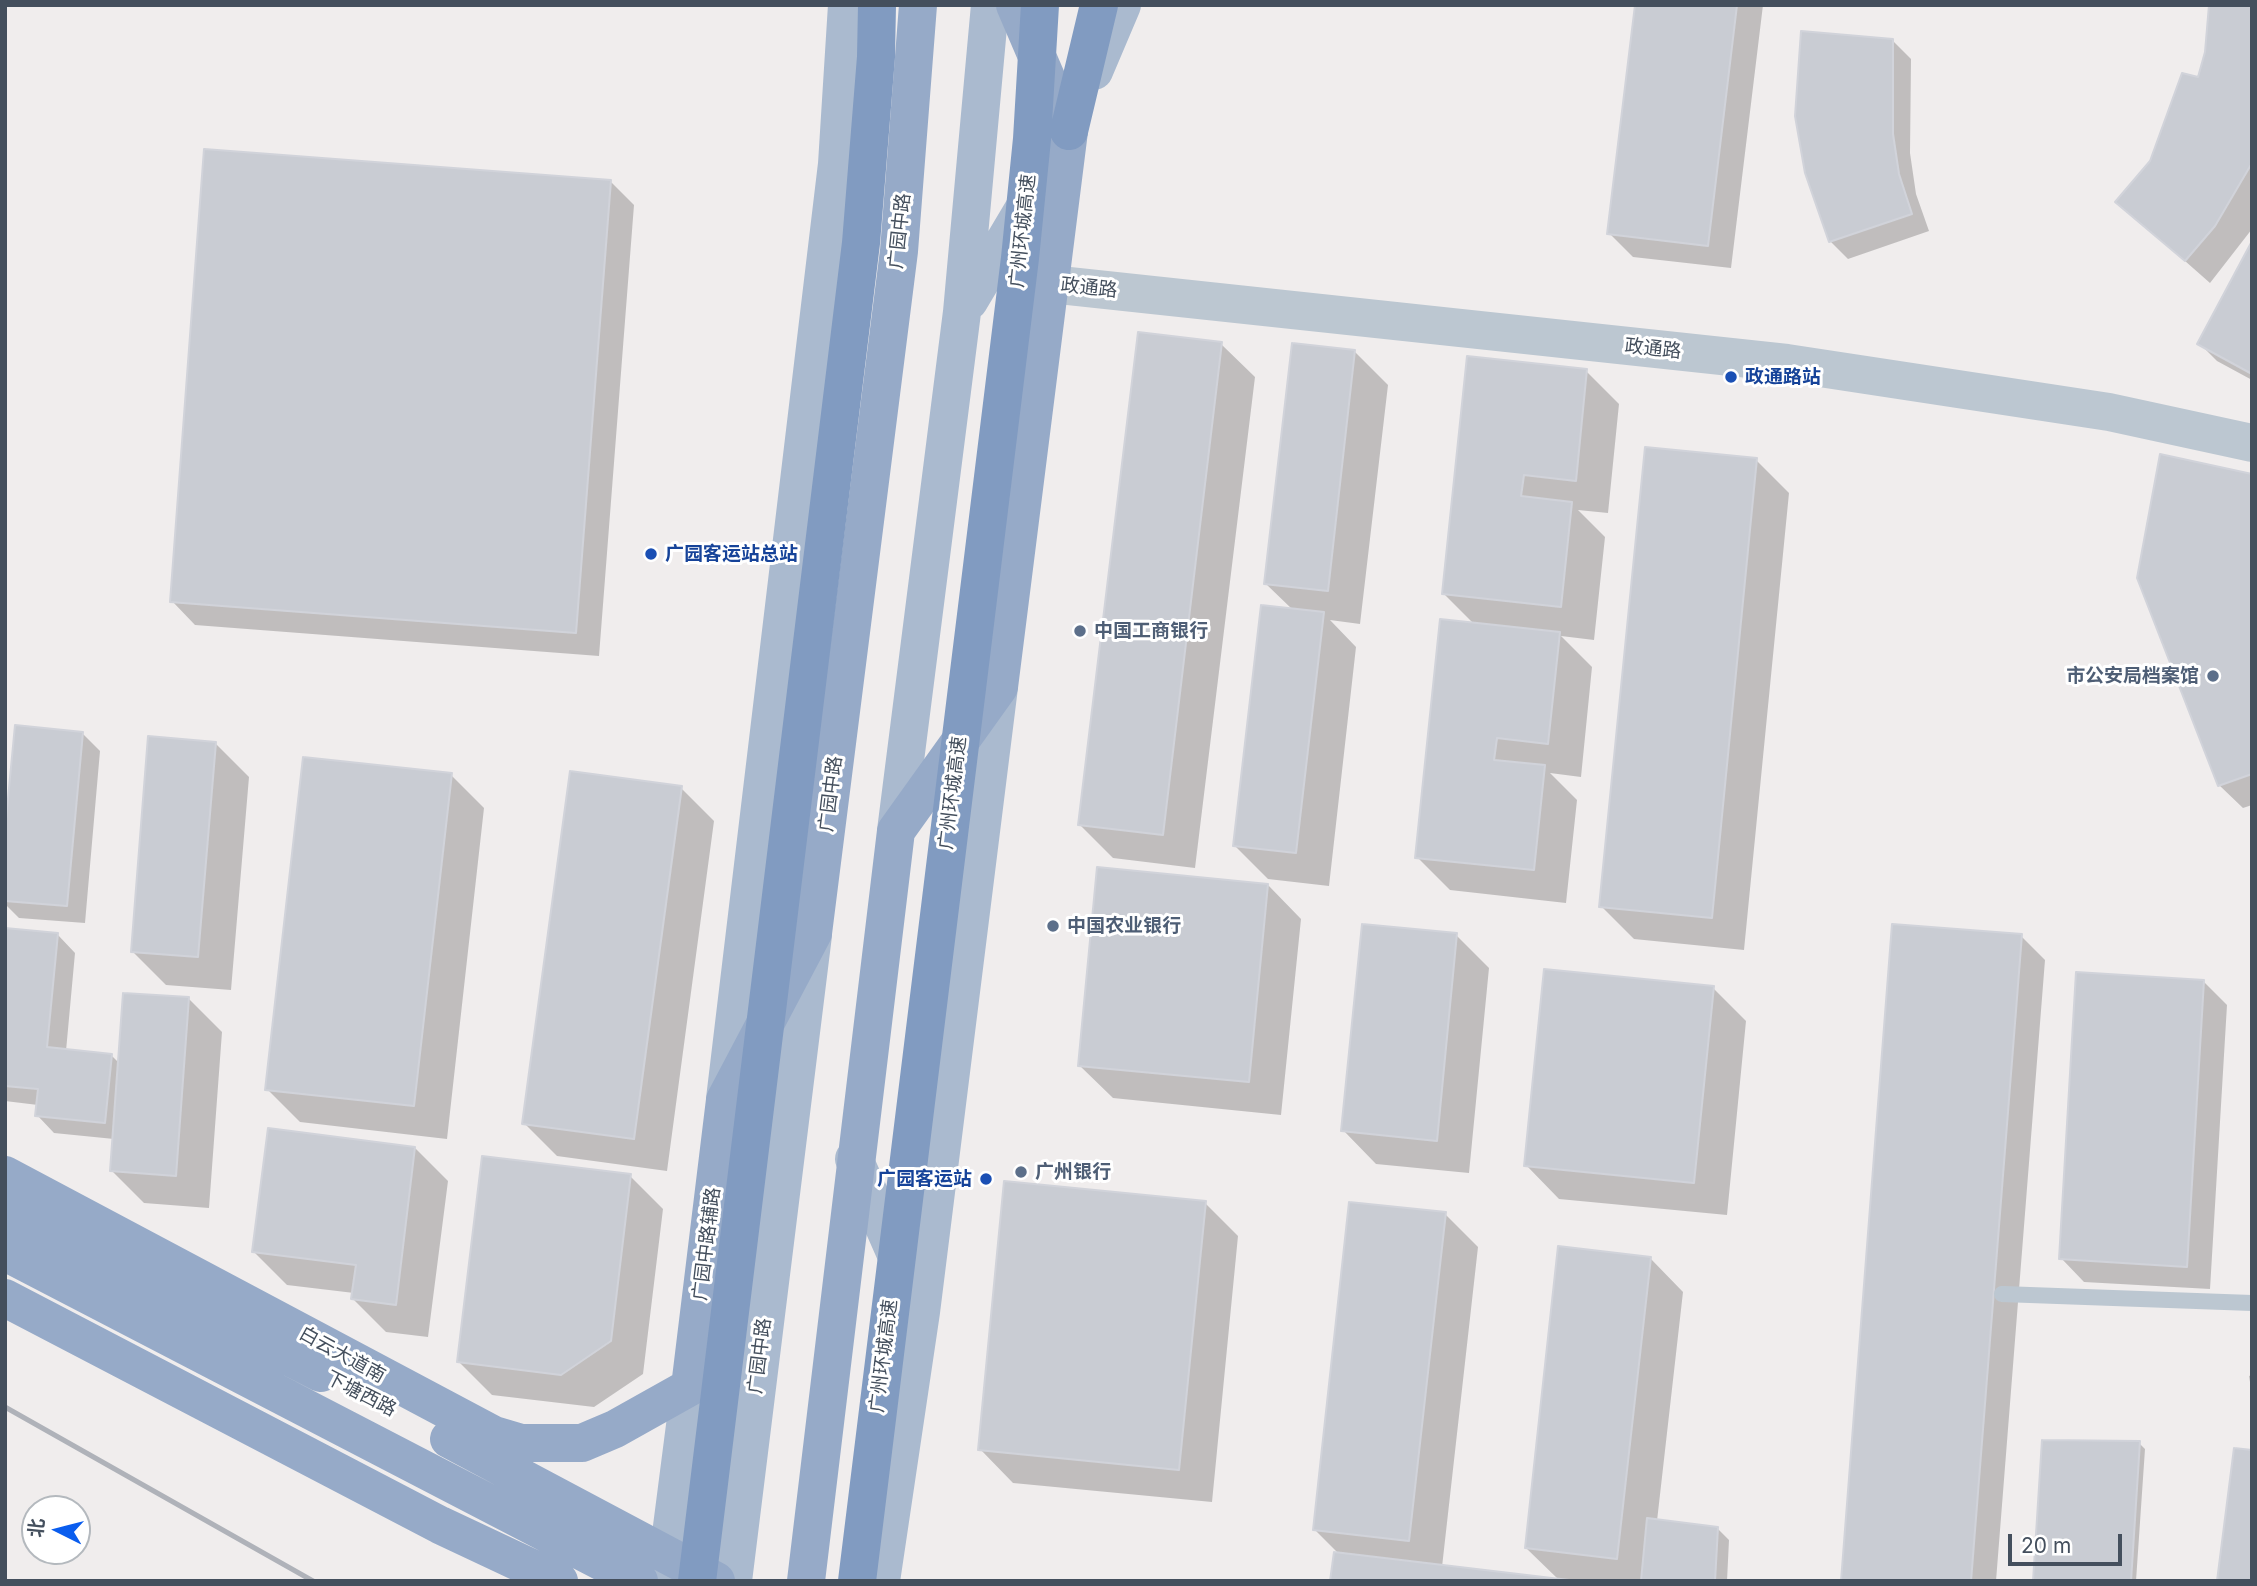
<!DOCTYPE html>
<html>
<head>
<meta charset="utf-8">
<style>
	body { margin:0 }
	#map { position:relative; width:2257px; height:1586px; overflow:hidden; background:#f0eded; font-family:Inter,"Noto Sans SC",sans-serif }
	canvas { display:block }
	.frame { position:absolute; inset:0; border:7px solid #444f5d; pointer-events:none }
	.north { position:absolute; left:21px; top:1495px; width:70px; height:70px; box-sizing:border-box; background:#fff; border:2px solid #b4b9be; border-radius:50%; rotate:276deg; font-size:19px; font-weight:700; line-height:28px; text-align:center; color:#444f5d }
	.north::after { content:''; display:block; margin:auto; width:24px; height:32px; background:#0a5dee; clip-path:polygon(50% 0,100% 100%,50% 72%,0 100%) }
	.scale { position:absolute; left:2008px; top:1534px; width:114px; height:32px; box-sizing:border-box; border:4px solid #444f5d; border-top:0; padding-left:9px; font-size:21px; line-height:24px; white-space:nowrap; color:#444f5d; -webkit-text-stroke:5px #fff; paint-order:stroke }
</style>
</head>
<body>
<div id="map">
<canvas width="2257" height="1586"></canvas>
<div class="frame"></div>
<div class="north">北</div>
<div class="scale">20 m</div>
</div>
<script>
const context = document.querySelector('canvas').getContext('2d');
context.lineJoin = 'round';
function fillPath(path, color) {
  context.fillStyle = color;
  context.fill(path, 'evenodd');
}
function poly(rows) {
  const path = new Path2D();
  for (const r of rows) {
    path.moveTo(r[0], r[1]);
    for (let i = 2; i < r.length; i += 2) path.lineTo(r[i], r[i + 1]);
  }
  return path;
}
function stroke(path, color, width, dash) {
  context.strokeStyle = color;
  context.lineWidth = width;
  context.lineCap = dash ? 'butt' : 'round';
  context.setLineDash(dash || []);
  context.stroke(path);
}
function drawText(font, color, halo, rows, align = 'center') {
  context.font = font + ' Inter,"Noto Sans SC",sans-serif';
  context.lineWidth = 6;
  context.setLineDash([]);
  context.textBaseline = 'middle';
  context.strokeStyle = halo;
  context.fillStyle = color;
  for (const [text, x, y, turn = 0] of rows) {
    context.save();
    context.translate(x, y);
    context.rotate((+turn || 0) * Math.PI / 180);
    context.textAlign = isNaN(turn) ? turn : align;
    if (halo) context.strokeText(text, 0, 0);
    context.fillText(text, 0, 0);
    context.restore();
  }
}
fillPath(poly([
	[1637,5,1763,5,1731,268,1633,257,1609,233],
	[2252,5,2252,229,2210,283,2118,202,2152,162,2199,79],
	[1893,41,1911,59,1910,153,1916,194,1929,231,1848,259,1830,241],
	[611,182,634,205,599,656,195,625,172,601],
	[2252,244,2252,380,2217,361,2199,343],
	[1221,344,1255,377,1195,868,1113,858,1080,825],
	[1355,352,1388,385,1360,624,1330,620,1356,647,1329,886,1268,879,1235,846,1293,610,1266,584],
	[1586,371,1619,404,1608,513,1578,510,1605,537,1594,640,1561,636,1592,667,1581,777,1550,773,1577,800,1566,903,1450,890,1417,857,1475,625,1444,594],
	[1756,460,1789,493,1744,950,1634,939,1601,906],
	[2252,476,2252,805,2243,808,2219,785],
	[82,733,100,751,85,923,19,918,5,904,5,850],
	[215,743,249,777,231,990,166,985,132,951],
	[451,775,484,808,447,1139,300,1122,267,1089],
	[681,788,714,821,667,1171,557,1156,524,1123],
	[1268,885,1301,919,1281,1115,1113,1098,1079,1065],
	[5,930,58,935,75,953,66,1051,111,1055,119,1063,189,999,222,1032,209,1208,144,1203,111,1170,114,1139,54,1133,37,1115,38,1105,5,1101],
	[1456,935,1489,968,1469,1173,1376,1164,1343,1130],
	[2021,936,2045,960,1996,1581,1843,1581],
	[2203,981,2227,1005,2210,1289,2084,1282,2061,1258],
	[1713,988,1746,1021,1727,1215,1559,1199,1526,1165],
	[415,1148,448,1181,428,1337,386,1332,353,1299,354,1293,287,1285,254,1252],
	[630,1176,663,1209,643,1374,594,1407,492,1395,459,1362],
	[1205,1203,1238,1236,1212,1502,1013,1483,980,1449],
	[1445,1214,1478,1247,1442,1567,1559,1580,1526,1548,1650,1258,1683,1292,1657,1521,1717,1528,1729,1540,1727,1581,1332,1581,1340,1555,1314,1529],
	[2252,1375,2252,1394,2249,1376],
	[2139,1443,2145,1449,2136,1581,2035,1581]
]), '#0003');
const building = poly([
	[1635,5,1737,5,1708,246,1607,234,1635,5],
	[2209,5,2252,5,2252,163,2215,226,2185,261,2115,202,2150,161,2182,73,2198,77,2205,52,2209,5],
	[1801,31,1893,39,1893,134,1899,174,1912,214,1829,242,1805,173,1795,116,1801,31],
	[204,149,611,180,576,633,170,602,204,149],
	[2252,241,2252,374,2197,344,2252,241],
	[1138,332,1222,342,1163,835,1078,825,1138,332],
	[1292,343,1355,350,1328,591,1264,584,1292,343],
	[1467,356,1587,369,1576,481,1524,475,1521,496,1572,502,1561,607,1442,594,1467,356],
	[1645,447,1757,458,1712,918,1599,907,1645,447],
	[2160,454,2252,474,2252,774,2218,786,2137,578,2160,454],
	[1261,605,1324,612,1296,853,1233,846,1261,605],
	[1440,619,1560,632,1548,744,1497,738,1494,760,1545,765,1534,870,1415,858,1440,619],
	[15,725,83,732,67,906,5,901,5,830,15,725],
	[148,736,216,742,198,957,131,952,148,736],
	[303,757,452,773,414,1106,265,1090,303,757],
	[570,771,682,786,634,1139,522,1124,570,771],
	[1097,867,1268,884,1249,1082,1078,1066,1097,867],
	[1362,924,1457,933,1437,1141,1341,1131,1362,924],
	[1892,924,2022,934,1971,1581,1841,1581,1892,924],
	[5,928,58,933,47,1047,112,1054,105,1123,35,1116,38,1089,5,1086,5,928],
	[1544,969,1714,986,1694,1183,1524,1166,1544,969],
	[2076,972,2204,980,2187,1267,2059,1259,2076,972],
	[123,993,189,997,176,1176,110,1171,123,993],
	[268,1128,415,1147,396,1305,351,1299,356,1265,252,1252,268,1128],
	[482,1156,631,1174,611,1341,561,1375,457,1362,482,1156],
	[1004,1181,1206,1201,1179,1470,978,1450,1004,1181],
	[1349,1202,1446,1212,1409,1541,1313,1530,1349,1202],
	[1558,1246,1651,1257,1617,1559,1525,1548,1558,1246],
	[2042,1440,2140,1441,2131,1581,2033,1581,2042,1440],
	[2234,1448,2252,1450,2252,1581,2217,1581,2234,1448],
	[1647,1518,1718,1527,1715,1581,1641,1581,1647,1518],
	[1334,1552,1577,1581,1330,1581,1334,1552]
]);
fillPath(building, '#c9ccd3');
stroke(building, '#d1d3da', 2);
stroke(poly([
	[2002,1294,2252,1303]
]), '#bcc7d1', 16);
stroke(poly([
	[1050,284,1787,363,2109,412,2252,443]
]), '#bcc7d1', 38);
stroke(poly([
	[1094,71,1122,5],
	[969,301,1029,200],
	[896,831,962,312,990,5],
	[725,1099,837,164,847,5],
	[854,1159,902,1268],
	[665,1581,690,1387],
	[733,1581,813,935],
	[881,1581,921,1312,999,687]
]), '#aabacf', 38);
stroke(poly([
	[5,1175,494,1435,521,1443,582,1443,615,1429,690,1387,725,1100,813,933,899,251,918,5],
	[5,1211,321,1373],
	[5,1252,639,1581],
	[5,1298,440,1525,559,1581],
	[449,1439,716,1581],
	[806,1581,896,831,999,687,1069,131,1015,5]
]), '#96aac8', 38);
stroke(poly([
	[1069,131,1099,5],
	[697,1581,861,243,876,57,877,5],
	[857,1581,1020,258,1032,139,1040,5]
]), '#819bc1', 38);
stroke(poly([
	[5,1407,313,1581]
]), '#afb2b9', 5);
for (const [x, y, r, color] of [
	[1731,377,7,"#1a4fb4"],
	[651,554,7,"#1a4fb4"],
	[1080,631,7,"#5c6f8a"],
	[2213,676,7,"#5c6f8a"],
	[1053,926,7,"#5c6f8a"],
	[1021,1172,7,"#5c6f8a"],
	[986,1179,7,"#1a4fb4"]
]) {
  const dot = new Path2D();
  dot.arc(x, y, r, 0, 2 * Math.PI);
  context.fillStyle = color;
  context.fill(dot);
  stroke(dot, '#fff', 2.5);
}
drawText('19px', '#444f5d', '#fff', [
	["广园中路",900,231,-84],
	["广州环城高速",1023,231,-84],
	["政通路",1089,288,6],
	["政通路",1653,349,6],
	["广州环城高速",953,793,-83],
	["广园中路",831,794,-83],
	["广园中路辅路",707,1244,-83],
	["白云大道南",342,1355,29],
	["广园中路",760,1356,-83],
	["广州环城高速",884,1356,-83],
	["下塘西路",361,1394,27]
]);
drawText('bold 19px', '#164399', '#fff', [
	["政通路站",1745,377],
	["广园客运站总站",665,554],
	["广园客运站",972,1179,"right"]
], 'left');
drawText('bold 19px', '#4e5e75', '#fff', [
	["中国工商银行",1094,631],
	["市公安局档案馆",2199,676,"right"],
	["中国农业银行",1067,926],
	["广州银行",1035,1172]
], 'left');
</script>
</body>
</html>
